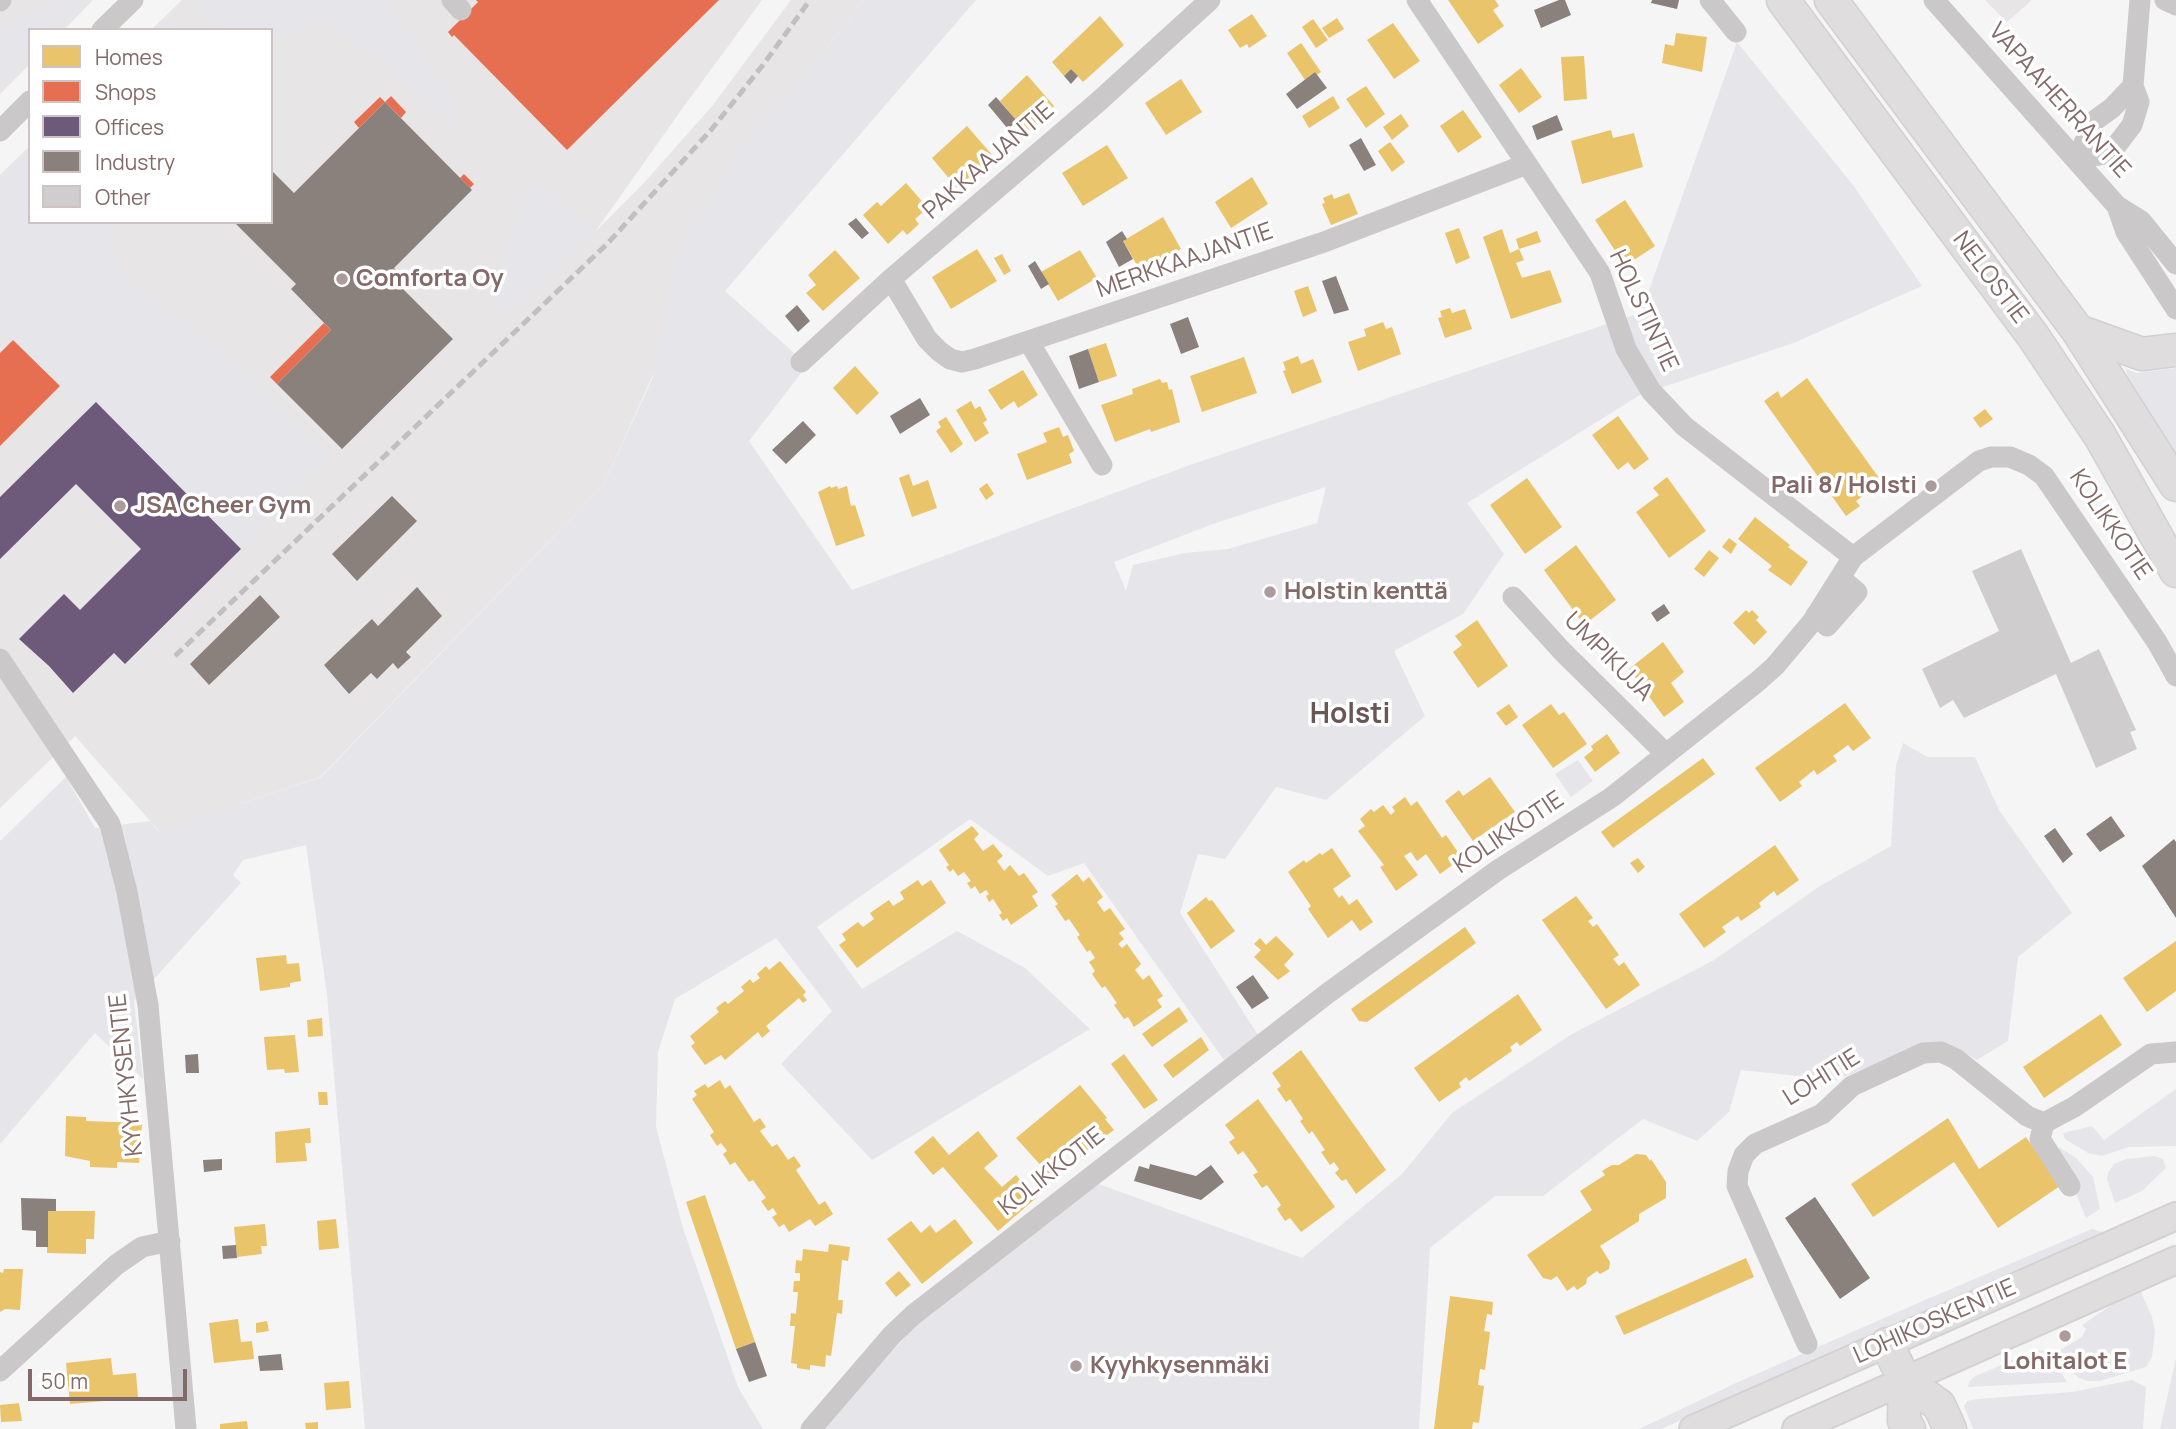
<!DOCTYPE html>
<html>
<head>
<meta charset="utf-8">
<style>
	body { margin:0 }
	#map { position:relative; width:2176px; height:1429px; overflow:hidden; background:#f5f5f6; font-family:Manrope,sans-serif }
	canvas { display:block }
	.legend { position:absolute; left:28px; top:28px; width:245px; height:196px; box-sizing:border-box; background:#fff; border:2px solid #cdc3c3; margin:0; padding:9px 12px; list-style:none; font-size:21px; color:#836a68 }
	.legend li { display:flex; align-items:center; gap:14px; height:35px }
	.legend b { width:35px; border:2px solid #cdc3c3 }
	.scale { position:absolute; left:28px; top:1369px; width:159px; height:32px; box-sizing:border-box; border:4px solid #836a68; border-top:0; padding-left:9px; font-size:21px; line-height:24px; white-space:nowrap; color:#836a68; -webkit-text-stroke:5px #fff; paint-order:stroke }
</style>
</head>
<body>
<div id="map">
<canvas width="2176" height="1429"></canvas>
<ul class="legend">
<li><b style="height:19px;background:#e9c46a"></b>Homes</li>
<li><b style="height:19px;background:#e76f51"></b>Shops</li>
<li><b style="height:19px;background:#6d597a"></b>Offices</li>
<li><b style="height:19px;background:#8a817c"></b>Industry</li>
<li><b style="height:19px;background:#d0cdce"></b>Other</li>
</ul>
<div class="scale">50 m</div>
</div>
<script>
const context = document.querySelector('canvas').getContext('2d');
context.lineJoin = 'round';
function fillPath(path, color) {
  context.fillStyle = color;
  context.fill(path, 'evenodd');
}
function poly(rows) {
  const path = new Path2D();
  for (const r of rows) {
    path.moveTo(r[0], r[1]);
    for (let i = 2; i < r.length; i += 2) path.lineTo(r[i], r[i + 1]);
  }
  return path;
}
function stroke(path, color, width, dash) {
  context.strokeStyle = color;
  context.lineWidth = width;
  context.lineCap = dash ? 'butt' : 'round';
  context.setLineDash(dash || []);
  context.stroke(path);
}
function drawText(font, color, halo, rows, align = 'center') {
  context.font = font + ' Manrope,sans-serif';
  context.lineWidth = 7;
  context.setLineDash([]);
  context.textBaseline = 'middle';
  context.strokeStyle = halo;
  context.fillStyle = color;
  for (const [text, x, y, turn = 0] of rows) {
    context.save();
    context.translate(x, y);
    context.rotate((+turn || 0) * Math.PI / 180);
    context.textAlign = isNaN(turn) ? turn : align;
    if (halo) context.strokeText(text, 0, 0);
    context.fillText(text, 0, 0);
    context.restore();
  }
}
fillPath(poly([
	[0,0,93,0,64,30,30,30,30,64,0,94],
	[182,0,762,0,682,109,595,232,643,184,713,105,791,0,863,0,826,49,652,377,603,486,320,777,159,831,75,736,0,808,0,175,30,146,30,222,271,222,271,30,151,30],
	[1985,0,2032,0,2007,22]
]), '#e7e5e6');
fillPath(poly([
	[59,0,88,0,58,30,30,30,30,57,2,84,0,82,0,29,10,22,54,5],
	[194,0,385,0,463,115,451,126,391,71,330,25,305,26,282,37,271,47,271,30,217,30,194,5],
	[863,0,976,0,725,291,792,351,805,368,749,441,852,590,1190,465,1645,311,1642,310,1737,42,1853,185,1922,286,1796,342,1640,395,1467,503,1504,554,1463,614,1394,651,1425,716,1326,800,1276,787,1225,859,1198,854,1180,913,1258,1035,1224,1060,1084,863,1048,876,970,819,817,927,862,989,957,931,1025,968,1090,1029,872,1160,781,1064,832,1011,776,938,675,999,658,1052,656,1127,683,1228,738,1387,763,1429,365,1429,327,995,306,845,243,860,233,875,241,883,134,1001,143,1079,95,1033,0,1144,0,841,66,777,95,828,150,821,158,831,321,777,603,486,653,377,679,253,744,145,826,49],
	[1326,487,1317,523,1228,549,1185,553,1133,565,1126,591,1114,562,1213,524],
	[164,18,181,26,185,30,151,30],
	[30,146,30,222,114,222,107,232,123,273,154,300,191,325,245,370,330,456,241,549,96,403,86,412,0,327,0,175],
	[535,182,597,231,502,317,489,296,526,196],
	[2176,368,2176,454,2127,375,2126,369,2136,373],
	[1903,743,1927,757,1975,757,1999,810,2072,913,2018,957,2008,1041,1977,1060,1963,1052,1913,1049,1836,1080,1741,1070,1729,1112,1697,1141,1643,1119,1543,1196,1495,1196,1430,1248,1419,1429,821,1429,921,1320,1096,1183,1302,1258,1402,1174,1452,1113,1572,1034,1714,960,1820,886,1891,846,1896,765],
	[1578,760,1593,781,1571,797,1555,774],
	[2176,1089,2176,1146,2129,1147,2102,1156,2088,1153,2065,1139,2063,1133,2092,1126,2104,1140],
	[2059,1147,2076,1158,2093,1177,2100,1209,2086,1218,2060,1154],
	[2154,1156,2163,1159,2166,1168,2142,1191,2115,1203,2107,1179,2108,1173,2114,1164,2126,1159],
	[2092,1229,2105,1233,1661,1429,1639,1429,1736,1383,1925,1300],
	[2141,1292,2152,1317,2155,1332,2152,1357,2146,1367,2100,1381,2088,1381,2079,1378,2072,1372,2060,1350,2082,1337,2086,1329,2082,1325,2119,1300],
	[2047,1350,2067,1382,1968,1387,1969,1382,1975,1376,2035,1351],
	[2176,1358,2176,1429,2160,1429],
	[2132,1380,2146,1387,2143,1429,1973,1429,1964,1406,1967,1401,1977,1399,2072,1392]
]), '#e6e5ea');
fillPath(poly([
	[1448,0,1495,0,1499,6,1493,10,1504,26,1478,44],
	[1252,14,1267,36,1249,48,1247,44,1240,48,1228,30],
	[1100,16,1124,45,1083,82,1071,69,1064,76,1052,62],
	[1337,18,1344,29,1329,38,1322,28],
	[1313,19,1328,40,1316,48,1302,27],
	[1393,23,1420,61,1394,79,1367,40],
	[1676,33,1707,37,1702,72,1662,63,1665,44,1674,46],
	[1301,43,1321,72,1317,75,1315,72,1305,80,1287,53],
	[1584,56,1587,99,1564,101,1561,57],
	[1521,68,1542,97,1519,113,1499,85],
	[1027,75,1054,106,1026,132,1000,101],
	[1181,79,1202,112,1166,135,1145,103],
	[1366,86,1385,114,1366,128,1346,99],
	[1333,96,1340,108,1309,128,1302,116],
	[1463,110,1482,137,1458,153,1440,126],
	[1401,114,1409,126,1392,140,1383,127],
	[967,126,993,156,957,188,932,158],
	[1611,130,1613,138,1634,133,1643,167,1582,184,1571,141],
	[1390,142,1405,162,1392,172,1378,151],
	[1107,145,1128,178,1083,206,1062,173],
	[1252,177,1268,204,1231,228,1215,202],
	[906,183,928,208,915,219,919,224,907,235,903,230,888,244,863,215,877,202,881,206],
	[1349,193,1358,214,1331,225,1322,204,1325,203,1323,198,1332,194,1334,199],
	[1625,200,1655,246,1625,266,1595,220],
	[1163,217,1181,249,1141,272,1123,241],
	[1459,228,1470,258,1456,264,1445,233],
	[1502,229,1510,253,1519,249,1516,239,1537,231,1541,242,1519,249,1524,260,1516,263,1522,278,1550,270,1562,302,1511,319,1483,237],
	[977,249,997,281,951,309,932,277],
	[835,250,860,278,823,311,806,293,816,285,808,275],
	[1080,250,1097,278,1058,301,1041,272],
	[1002,254,1011,271,1004,275,994,258],
	[1308,286,1317,311,1303,317,1294,291],
	[1450,308,1452,313,1465,309,1472,329,1445,338,1438,318,1442,317,1440,311],
	[1383,322,1386,329,1392,327,1401,354,1358,371,1348,342,1366,336,1364,329],
	[1106,343,1117,376,1099,382,1088,349],
	[1298,356,1301,364,1313,359,1322,382,1292,394,1283,371,1286,370,1283,362],
	[1244,357,1257,393,1202,412,1190,376],
	[855,366,879,393,857,415,833,388],
	[1023,370,1038,395,1018,408,1014,401,1001,410,988,390],
	[1807,378,1882,482,1856,501,1860,506,1846,516,1764,401,1778,391,1781,398],
	[1160,379,1162,383,1167,382,1169,390,1172,389,1180,422,1151,432,1150,429,1115,442,1101,405,1133,394,1132,389],
	[971,401,975,409,980,406,987,420,983,423,989,433,975,442,956,410],
	[1985,409,1993,419,1980,428,1973,418],
	[1618,416,1649,459,1634,470,1628,462,1618,470,1592,435],
	[946,417,963,444,951,453,936,431,941,427,938,422],
	[1059,427,1063,437,1068,435,1074,451,1069,454,1072,463,1027,480,1017,454,1047,442,1043,433],
	[909,474,913,486,928,480,937,508,912,517,899,478],
	[1667,477,1706,531,1669,558,1636,512,1659,495,1653,488],
	[1527,478,1562,527,1525,554,1490,505],
	[987,483,994,494,986,500,979,489],
	[830,486,831,488,837,486,838,489,847,486,851,506,855,505,865,536,836,546,818,492],
	[1755,517,1790,545,1788,547,1808,562,1791,586,1768,570,1772,566,1738,539],
	[1729,538,1737,544,1731,554,1722,547],
	[1576,545,1616,600,1584,625,1544,570],
	[1709,550,1719,558,1704,577,1694,569],
	[1746,610,1749,613,1752,610,1759,617,1756,620,1767,632,1754,645,1733,623],
	[1477,620,1508,666,1478,688,1453,652,1462,645,1455,636],
	[1663,642,1684,672,1671,683,1684,702,1664,717,1629,669],
	[1845,703,1871,738,1853,751,1848,745,1833,756,1837,761,1817,775,1814,770,1799,782,1802,786,1780,802,1755,768],
	[1509,704,1518,717,1506,726,1496,713],
	[1551,704,1559,715,1564,712,1587,744,1553,768,1522,725],
	[1607,734,1620,753,1595,772,1584,757,1593,750,1591,746],
	[1703,758,1715,774,1613,848,1601,832],
	[1490,777,1515,812,1473,841,1445,801,1459,790,1463,796],
	[1405,797,1411,806,1417,801,1442,838,1446,835,1462,858,1440,874,1426,854,1417,861,1411,852,1404,856,1418,875,1396,891,1380,867,1384,865,1358,831,1365,826,1360,819,1371,809,1374,812,1383,805,1391,815,1395,811,1392,807],
	[972,826,979,834,974,839,983,851,993,844,1003,856,997,861,1004,871,1010,865,1019,876,1024,873,1038,892,1032,896,1038,906,1011,925,1007,918,1003,921,999,915,1002,913,993,899,989,902,986,896,989,894,986,890,980,894,975,886,971,889,967,883,971,881,964,872,958,876,953,869,950,872,946,867,949,865,939,850],
	[1775,845,1799,880,1777,896,1774,891,1759,903,1761,907,1741,921,1738,916,1722,927,1726,932,1704,948,1679,914],
	[1332,848,1351,876,1333,889,1339,898,1342,895,1349,905,1357,899,1373,922,1360,931,1352,920,1328,938,1308,909,1311,906,1288,872,1304,860,1306,863,1320,853,1322,855],
	[1638,858,1645,867,1638,873,1630,863],
	[1077,874,1083,882,1089,877,1103,897,1097,902,1104,912,1110,908,1125,929,1119,933,1124,939,1118,944,1122,948,1127,944,1141,964,1135,970,1143,980,1149,975,1163,996,1157,1000,1162,1007,1134,1027,1128,1017,1124,1019,1114,1005,1117,1003,1105,986,1102,988,1092,974,1095,971,1089,962,1095,958,1090,950,1087,952,1077,937,1080,935,1069,919,1065,921,1055,906,1058,904,1051,895],
	[918,880,922,886,931,880,946,903,857,968,839,945,846,940,842,934,858,922,863,927,874,919,870,913,889,900,893,906,904,899,900,892],
	[1576,896,1593,918,1588,921,1593,927,1597,924,1619,955,1613,959,1619,966,1624,962,1640,985,1606,1009,1542,920],
	[1206,897,1209,901,1212,900,1235,931,1211,949,1187,913],
	[1465,927,1476,943,1367,1022,1359,1021,1351,1009],
	[1276,936,1294,954,1284,965,1290,971,1278,980,1254,957,1261,950,1254,944,1260,938,1266,945],
	[2176,941,2176,991,2147,1012,2123,978],
	[286,955,287,964,299,963,301,981,290,983,290,987,260,991,256,958],
	[780,961,806,992,803,995,807,1000,803,1003,799,998,766,1026,770,1031,762,1038,758,1032,725,1060,721,1055,705,1065,691,1046,695,1043,690,1036,719,1012,716,1008,725,1001,728,1004,744,991,741,987,750,979,753,983,760,978,757,974,766,966,769,970],
	[1518,994,1542,1030,1520,1046,1517,1042,1510,1047,1512,1051,1469,1081,1466,1077,1459,1083,1461,1087,1439,1102,1414,1068],
	[1179,1007,1188,1021,1152,1047,1142,1034],
	[2101,1014,2122,1045,2044,1098,2023,1067],
	[322,1018,323,1036,308,1037,307,1020],
	[295,1035,299,1072,285,1073,284,1069,267,1070,264,1037],
	[1201,1037,1209,1050,1173,1078,1163,1065],
	[1301,1050,1386,1170,1356,1194,1346,1179,1342,1181,1335,1173,1339,1169,1334,1162,1330,1165,1321,1152,1325,1150,1312,1131,1309,1134,1300,1121,1303,1119,1290,1099,1286,1102,1277,1089,1281,1086,1272,1073],
	[1124,1054,1158,1100,1144,1109,1111,1064],
	[720,1080,725,1089,730,1085,754,1122,760,1118,766,1127,760,1131,772,1147,777,1144,788,1160,794,1156,801,1166,796,1170,819,1205,825,1201,833,1214,815,1226,810,1219,789,1232,784,1224,779,1227,772,1217,777,1214,773,1208,768,1211,761,1201,766,1198,753,1180,749,1182,735,1162,730,1165,723,1154,727,1151,721,1143,717,1146,710,1135,714,1132,692,1099,697,1095,694,1091,705,1084,708,1088],
	[1080,1085,1107,1118,1105,1119,1114,1130,1103,1138,1095,1128,1084,1137,1091,1147,1081,1157,1073,1146,1056,1161,1063,1170,1053,1179,1016,1138],
	[318,1092,327,1092,328,1105,319,1105],
	[1258,1099,1335,1207,1301,1232,1290,1218,1285,1221,1277,1209,1281,1205,1267,1185,1262,1188,1253,1175,1258,1172,1243,1151,1238,1155,1229,1142,1235,1138,1225,1125],
	[66,1116,86,1117,86,1121,142,1123,139,1163,117,1162,117,1168,90,1167,90,1161,65,1156],
	[1948,1118,1979,1169,2026,1137,2060,1186,1998,1228,1954,1162,1873,1217,1851,1184],
	[310,1128,311,1143,305,1143,307,1161,276,1163,275,1132],
	[978,1131,998,1156,984,1168,1002,1187,1016,1175,1036,1198,998,1231,943,1167,933,1175,914,1152,933,1136,949,1155],
	[1636,1154,1646,1155,1650,1161,1651,1159,1666,1182,1666,1198,1639,1214,1639,1221,1600,1246,1610,1262,1609,1269,1600,1274,1597,1271,1587,1278,1586,1284,1577,1290,1574,1286,1567,1291,1557,1276,1551,1280,1543,1278,1527,1255,1592,1210,1580,1191,1605,1175,1602,1171,1612,1165,1619,1165],
	[705,1195,755,1342,736,1349,686,1202],
	[48,1211,95,1211,94,1239,86,1239,86,1254,47,1253],
	[336,1219,339,1248,319,1250,317,1221],
	[955,1219,973,1243,922,1284,887,1239,911,1221,921,1233,930,1225,936,1233],
	[265,1224,267,1246,261,1246,262,1254,237,1257,234,1227],
	[829,1244,850,1247,848,1261,842,1260,838,1300,843,1300,842,1314,837,1313,831,1356,826,1355,825,1367,810,1365,810,1370,797,1368,797,1364,791,1363,795,1326,790,1326,791,1313,796,1314,798,1292,793,1292,794,1281,800,1281,800,1273,795,1273,796,1260,802,1261,803,1249,828,1252],
	[1746,1258,1754,1277,1624,1335,1615,1316],
	[4,1269,23,1269,20,1310,5,1309,0,1312,0,1272,3,1273],
	[899,1271,911,1285,896,1297,885,1283],
	[1450,1296,1493,1302,1492,1315,1487,1314,1484,1331,1490,1332,1485,1370,1480,1369,1478,1385,1484,1386,1479,1423,1473,1422,1472,1429,1434,1429],
	[238,1319,241,1342,252,1341,254,1359,214,1363,209,1323],
	[267,1321,269,1331,256,1333,256,1323],
	[111,1358,113,1375,136,1373,138,1398,70,1404,66,1363],
	[349,1381,351,1408,326,1410,324,1383],
	[19,1403,22,1421,1,1422,0,1405],
	[247,1421,248,1429,220,1429,220,1424],
	[318,1422,318,1429,306,1429,305,1423]
]), '#e9c46a');
fillPath(poly([
	[476,0,719,0,567,150,454,35,452,37,448,32,478,2],
	[391,96,406,112,401,118,385,102],
	[380,97,385,102,359,128,354,122],
	[464,174,474,184,470,188,460,178],
	[394,268,408,281,402,288,388,274],
	[324,323,331,330,277,384,270,377],
	[13,340,60,386,0,446,0,353]
]), '#e76f51');
fillPath(poly([
	[96,402,241,549,125,664,114,653,73,693,49,666,19,639,64,594,80,610,141,549,76,484,0,559,0,497]
]), '#6d597a');
fillPath(poly([
	[1559,0,1565,0,1571,15,1541,28,1534,10],
	[1652,0,1679,0,1677,9,1651,3],
	[1071,69,1078,76,1071,84,1064,76],
	[1315,72,1327,88,1297,109,1286,94],
	[996,97,1017,121,1008,129,988,105],
	[385,102,472,190,388,274,453,339,342,449,277,384,331,330,291,289,296,284,234,222,271,222,271,170,294,193],
	[1557,115,1563,130,1537,140,1532,126],
	[1361,138,1376,165,1364,171,1349,145],
	[856,218,869,233,862,239,848,224],
	[1122,231,1127,239,1123,241,1133,259,1119,267,1106,242],
	[1035,261,1049,284,1041,289,1028,266],
	[1336,276,1349,310,1334,314,1322,281],
	[797,305,810,321,798,332,785,316],
	[1188,317,1199,347,1181,354,1170,324],
	[1088,349,1099,382,1079,389,1069,356],
	[920,398,930,415,900,434,890,416],
	[803,421,816,435,786,464,772,450],
	[392,496,417,521,357,581,332,554],
	[417,587,442,616,406,652,411,657,398,669,393,663,377,679,371,673,349,694,324,665,372,619,378,626],
	[260,595,280,617,209,685,190,664],
	[1664,604,1670,613,1657,622,1651,613],
	[2111,816,2125,836,2100,852,2086,834],
	[2055,828,2073,854,2063,863,2044,836],
	[2174,839,2176,842,2176,918,2142,866],
	[1253,975,1269,998,1252,1009,1236,987],
	[198,1054,199,1073,186,1073,185,1055],
	[222,1159,222,1170,204,1172,203,1160],
	[1150,1164,1196,1176,1211,1165,1224,1182,1201,1200,1134,1181,1139,1166,1149,1169],
	[1815,1197,1870,1278,1840,1299,1785,1218],
	[21,1198,56,1199,56,1211,48,1211,48,1247,36,1247,36,1231,22,1230],
	[236,1245,237,1258,223,1259,222,1246],
	[755,1342,767,1376,749,1382,736,1349],
	[281,1354,283,1370,260,1371,258,1356]
]), '#8a817c');
fillPath(poly([
	[2021,549,2071,663,2099,649,2136,730,2130,732,2137,749,2096,768,2056,674,1964,718,1953,700,1940,708,1922,669,1999,631,1972,571]
]), '#d0cdce');
const major = poly([
	[1693,1429,2176,1216],
	[1796,1429,2176,1260]
]);
const highway = poly([
	[1783,0,2033,336,2100,436,2176,571],
	[1831,0,2078,331,2176,485],
	[2078,331,2142,354,2176,350],
	[1887,1344,1905,1381,1904,1421,1909,1429],
	[1905,1381,1939,1405,1950,1429]
]);
stroke(major, '#d3d2d2', 30);
stroke(highway, '#d2d1d1', 35);
stroke(poly([
	[452,0,461,10],
	[1417,0,1600,273,1626,349,1651,391,1684,426,1853,557],
	[1710,0,1736,32],
	[1934,0,2117,206,2141,221,2176,264],
	[2165,0,2176,5],
	[0,1,1,0],
	[102,30,133,0],
	[2133,86,2139,102,2132,125,2116,146,2105,154,2077,159,2094,121,2112,108,2133,86],
	[2133,86,2140,0],
	[0,131,30,101],
	[2117,206,2126,232,2176,309],
	[891,279,927,339,939,351,950,359,962,362,975,359,1324,242,1527,164],
	[1029,342,1102,465],
	[801,362,891,279,1098,102,1210,0],
	[1513,597,1562,651,1666,754],
	[1816,615,1827,626,1857,592,1840,578],
	[0,659,110,824,127,892,148,1005,186,1429],
	[2044,1123,2040,1139,2070,1186],
	[1807,1344,1737,1186,1738,1171,1744,1155,1755,1144,1822,1114,1852,1086,1923,1053,1941,1052,1956,1059,2027,1116,2044,1123,2074,1107,2151,1054,2176,1052],
	[0,1371,116,1265,142,1247,170,1241],
	[811,1429,892,1335,913,1315,1328,993,1498,870,1612,797,1757,682,1775,666,1812,622,1853,557,1979,461,1991,457,2010,457,2029,465,2044,476,2157,642,2176,676]
]), '#cac8c8', 21);
stroke(major, '#dfdddd', 26);
stroke(highway, '#dfdddd', 32);
stroke(poly([
	[175,656,608,243,711,130,763,65,810,0]
]), '#c1bfbf', 5, [10, 5]);
for (const [x, y, r, color] of [
	[342,279,7,"#ab9b9a"],
	[1931,486,7,"#ab9b9a"],
	[120,506,7,"#ab9b9a"],
	[1270,592,7,"#ab9b9a"],
	[2065,1336,7,"#ab9b9a"],
	[1076,1366,7,"#ab9b9a"]
]) {
  const dot = new Path2D();
  dot.arc(x, y, r, 0, 2 * Math.PI);
  context.fillStyle = color;
  context.fill(dot);
  stroke(dot, '#fff', 2.5);
}
drawText('24px', '#836a68', '#fff', [
	["VAPAAHERRANTIE",2059,101,48],
	["PAKKAAJANTIE",989,161,-41],
	["MERKKAAJANTIE",1185,261,-19],
	["NELOSTIE",1990,278,53],
	["HOLSTINTIE",1643,311,65],
	["KOLIKKOTIE",2110,525,56],
	["UMPIKUJA",1608,657,45],
	["KOLIKKOTIE",1509,833,-34],
	["KYYHKYSENTIE",127,1075,-96],
	["LOHITIE",1822,1078,-32],
	["KOLIKKOTIE",1052,1172,-38],
	["LOHIKOSKENTIE",1935,1322,-24]
]);
drawText('bold 24px', '#836a68', '#fff', [
	["Comforta Oy",356,279],
	["Pali 8/ Holsti",1917,486,"right"],
	["JSA Cheer Gym",134,506],
	["Holstin kenttä",1284,592],
	["Lohitalot E",2065,1362,"center"],
	["Kyyhkysenmäki",1090,1366]
], 'left');
drawText('bold 28px', '#685755', '#fff', [
	["Holsti",1350,715]
]);
</script>
</body>
</html>
